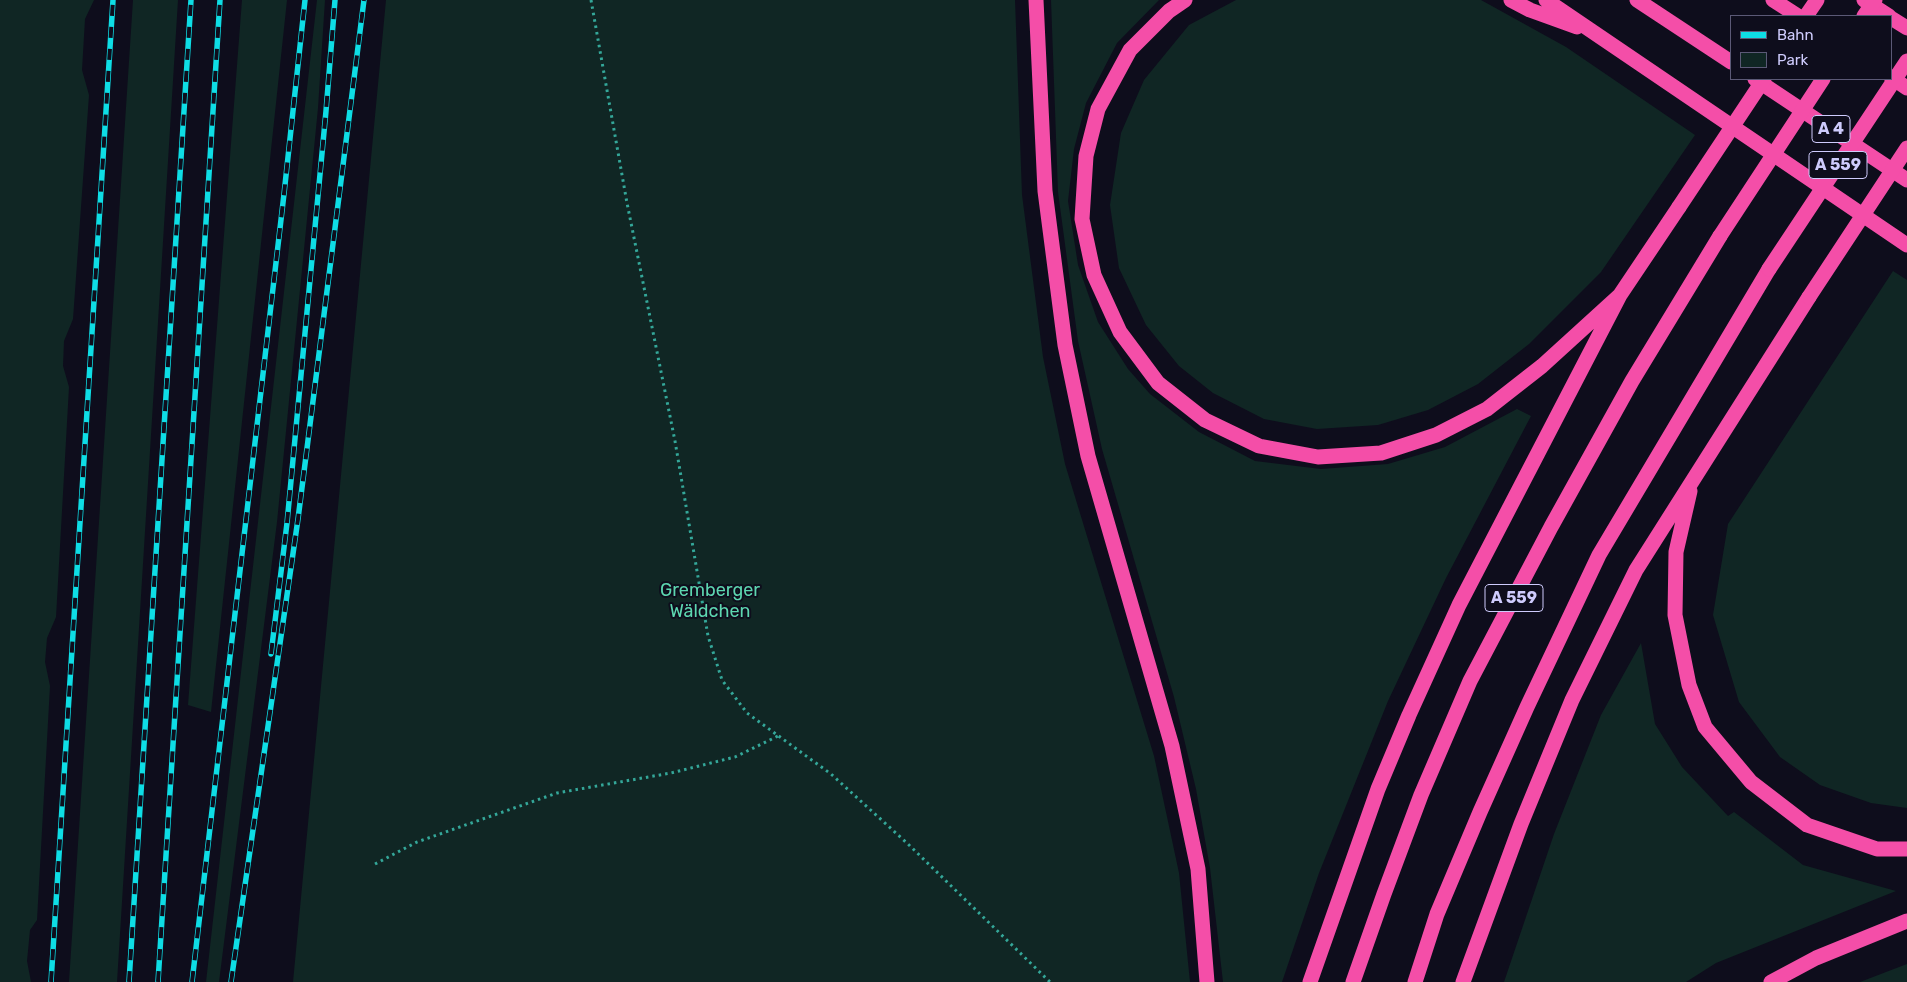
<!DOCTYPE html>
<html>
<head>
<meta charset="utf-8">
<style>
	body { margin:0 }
	#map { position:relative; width:1907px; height:982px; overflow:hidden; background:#0e0d1c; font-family:Rubik,sans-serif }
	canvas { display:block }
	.legend { position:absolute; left:1730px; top:15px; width:162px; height:65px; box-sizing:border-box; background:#0e0d1c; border:1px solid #5b5976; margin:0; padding:6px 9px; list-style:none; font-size:15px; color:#cecbfc }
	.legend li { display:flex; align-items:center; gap:10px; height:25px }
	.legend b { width:25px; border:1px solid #5b5976 }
</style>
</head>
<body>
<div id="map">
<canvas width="1907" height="982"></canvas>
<ul class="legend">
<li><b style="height:6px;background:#0edde5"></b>Bahn</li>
<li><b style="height:14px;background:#102624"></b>Park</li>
</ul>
</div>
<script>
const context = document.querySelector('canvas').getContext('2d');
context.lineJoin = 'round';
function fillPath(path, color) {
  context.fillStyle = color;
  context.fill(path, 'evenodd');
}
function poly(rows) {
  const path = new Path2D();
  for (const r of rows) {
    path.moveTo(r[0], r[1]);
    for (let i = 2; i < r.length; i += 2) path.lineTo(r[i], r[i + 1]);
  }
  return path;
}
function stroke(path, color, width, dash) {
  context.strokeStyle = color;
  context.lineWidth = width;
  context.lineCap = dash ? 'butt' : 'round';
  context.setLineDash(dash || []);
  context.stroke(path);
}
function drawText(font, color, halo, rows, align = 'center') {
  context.font = font + ' Rubik,sans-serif';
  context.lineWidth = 4;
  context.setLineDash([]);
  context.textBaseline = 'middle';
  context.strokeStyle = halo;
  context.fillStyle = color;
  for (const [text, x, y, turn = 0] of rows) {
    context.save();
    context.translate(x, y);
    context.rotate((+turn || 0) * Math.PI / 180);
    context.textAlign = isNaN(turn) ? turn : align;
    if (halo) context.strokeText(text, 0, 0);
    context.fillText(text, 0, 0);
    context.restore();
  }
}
fillPath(poly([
	[0,0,94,0,85,19,82,70,89,95,73,319,64,341,63,366,69,387,56,617,47,638,45,662,50,686,37,920,30,930,27,961,31,982,0,982],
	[133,0,178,0,117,982,69,982],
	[242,0,287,0,211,712,188,705],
	[317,0,325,0,318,108,277,522,219,982,206,982],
	[386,0,1015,0,1022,195,1043,357,1065,464,1154,756,1179,873,1190,982,293,982],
	[1051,0,1159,0,1117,43,1086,103,1074,149,1068,201,1078,265,1098,322,1128,369,1150,394,1199,432,1255,461,1321,469,1388,464,1445,447,1517,409,1531,416,1446,578,1388,701,1319,873,1282,982,1223,982,1210,868,1196,789,1174,697,1102,449,1078,341,1058,192],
	[1236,0,1481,0,1566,47,1695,135,1601,272,1529,344,1478,384,1428,410,1378,425,1317,429,1264,419,1213,393,1179,366,1146,325,1119,268,1110,205,1121,133,1144,80,1189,25],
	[1893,271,1907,280,1907,808,1871,803,1820,785,1780,757,1739,702,1713,615,1728,524],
	[1641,643,1655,724,1682,767,1728,816,1734,812,1803,865,1896,891,1716,963,1686,982,1504,982,1554,834,1601,715],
	[1907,964,1907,982,1860,982]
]), '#102624');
stroke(poly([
	[591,0,627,203,675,441,708,636,722,680,747,713,831,774,908,844,1050,982],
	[375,864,417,842,557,793,671,773,735,757,778,736]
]), '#34a799', 3, [2.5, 4]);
stroke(poly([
	[1036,0,1045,191,1065,345,1088,456,1172,746,1198,869,1207,982],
	[1185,0,1169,11,1130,50,1098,109,1086,156,1082,219,1094,275,1120,332,1158,383,1205,420,1259,446,1318,457,1381,453,1436,435,1487,409,1542,366,1620,295],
	[1511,0,1530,10,1577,27],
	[1546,0,1907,245],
	[1637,0,1731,62],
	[1773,0,1798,16],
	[1864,0,1889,16],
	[1806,16,1817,0],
	[1891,18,1907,28],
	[1891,77,1907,88],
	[1755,79,1907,180],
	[1690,491,1676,552,1675,615,1689,685,1705,727,1751,782,1807,825,1877,849,1907,849],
	[1310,982,1378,789,1409,715,1459,605,1620,295,1679,207],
	[1353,982,1384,894,1421,795,1470,681,1551,527,1632,381,1720,236],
	[1415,982,1437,914,1480,812,1527,707,1599,555,1769,269],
	[1463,982,1521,824,1572,700,1636,570,1809,297],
	[1771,982,1816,958,1907,921]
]), '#f44ea8', 15);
const rail = poly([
	[271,654,287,523,326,111,335,0],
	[51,982,113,0],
	[129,982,191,0],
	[158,982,220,0],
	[192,982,284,194,305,0],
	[231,982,298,519,364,0]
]);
stroke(rail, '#0edde5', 5.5);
stroke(rail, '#0e0d1c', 4, [11]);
stroke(poly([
	[1864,16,1875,0],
	[1679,207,1764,79],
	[1720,236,1823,79],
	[1769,269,1907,61],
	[1809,297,1907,148]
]), '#f44ea8', 15);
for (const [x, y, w] of [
	[1831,129,38],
	[1838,165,58],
	[1514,598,58]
]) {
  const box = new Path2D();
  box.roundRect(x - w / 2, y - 13.5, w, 27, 4);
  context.fillStyle = '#0e0d1c';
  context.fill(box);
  stroke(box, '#cecbfc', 1);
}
drawText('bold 16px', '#cecbfc', null, [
	["A 4",1831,129],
	["A 559",1838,165],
	["A 559",1514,598]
]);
drawText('18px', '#5dd6b0', '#0e0d1c', [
	["Gremberger",710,591],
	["Wäldchen",710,612]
]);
</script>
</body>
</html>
